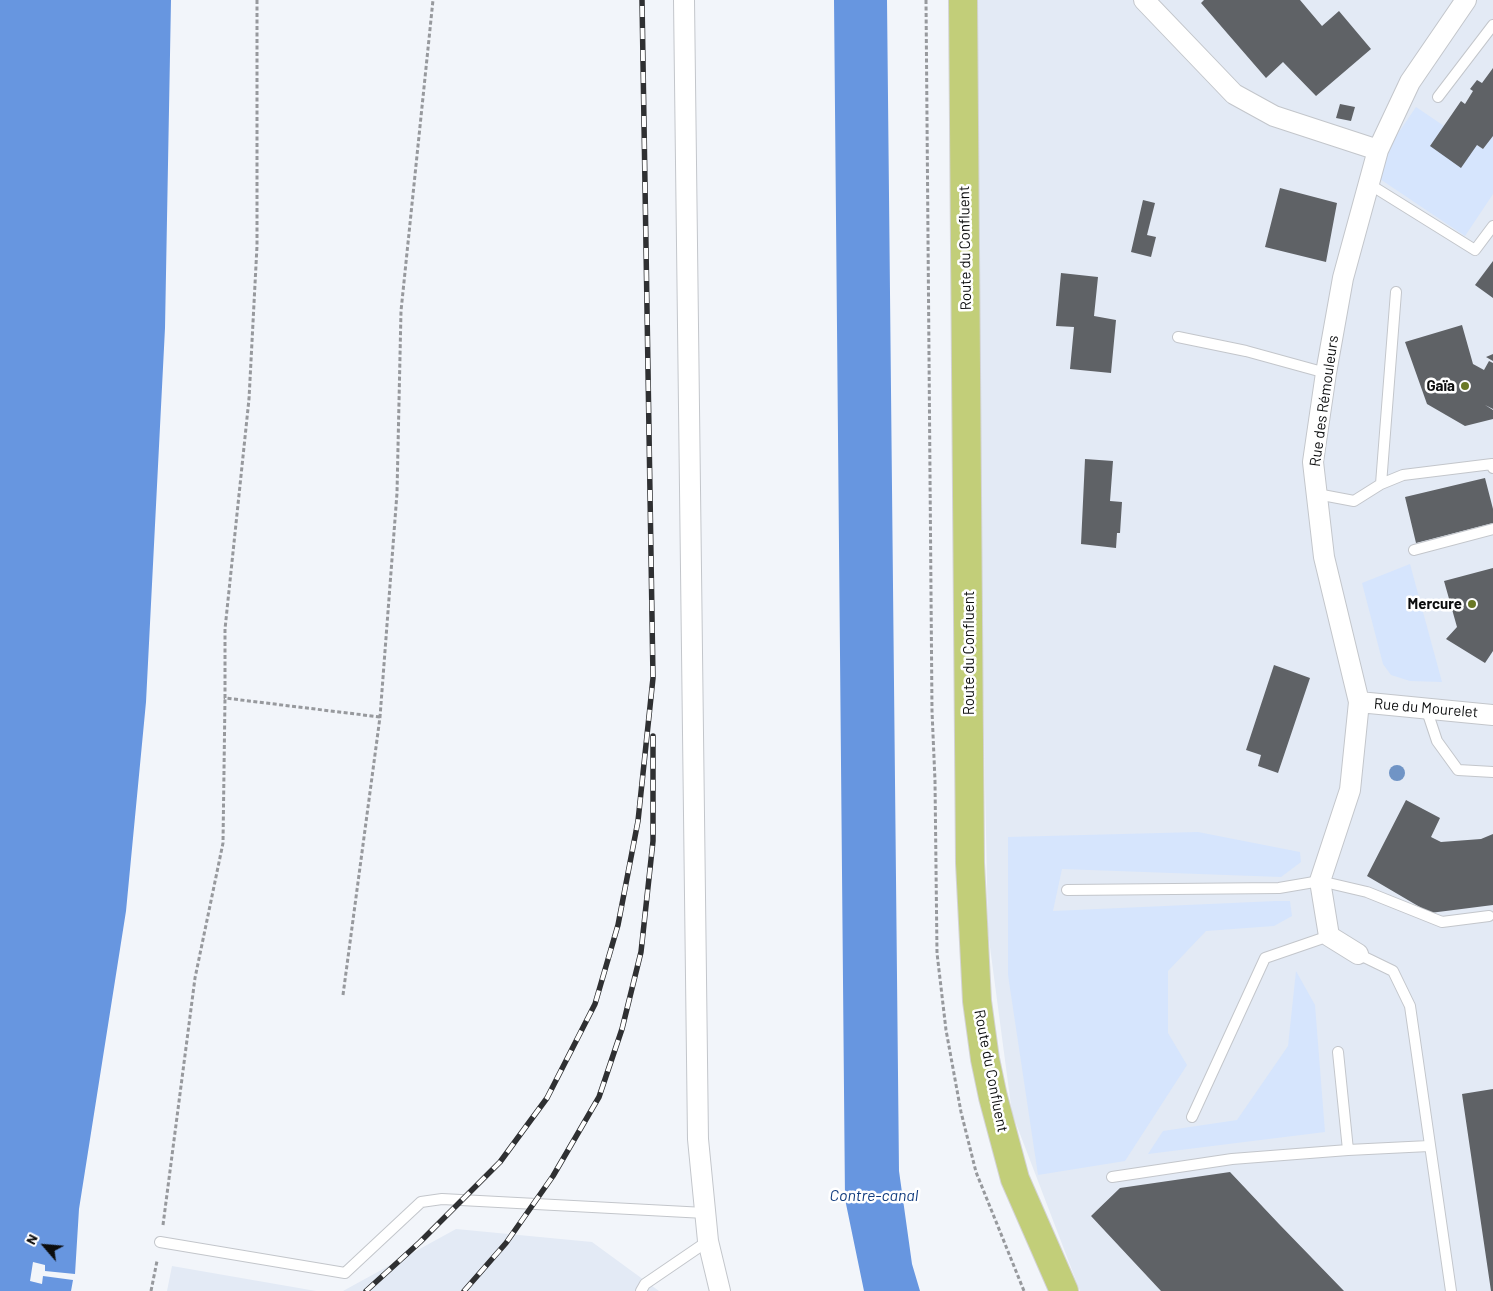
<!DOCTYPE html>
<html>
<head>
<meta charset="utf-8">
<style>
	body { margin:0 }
	#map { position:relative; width:1493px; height:1291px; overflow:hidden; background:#f2f5fa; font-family:Barlow,sans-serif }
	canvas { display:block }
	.north { position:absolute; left:20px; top:1221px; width:50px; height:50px; -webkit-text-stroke:4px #fff; paint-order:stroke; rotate:297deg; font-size:14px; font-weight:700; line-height:20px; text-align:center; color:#0c0d0e }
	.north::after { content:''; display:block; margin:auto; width:18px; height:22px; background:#0c0d0e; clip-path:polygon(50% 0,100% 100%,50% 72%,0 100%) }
</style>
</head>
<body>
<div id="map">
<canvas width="1493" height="1291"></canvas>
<div class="north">N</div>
</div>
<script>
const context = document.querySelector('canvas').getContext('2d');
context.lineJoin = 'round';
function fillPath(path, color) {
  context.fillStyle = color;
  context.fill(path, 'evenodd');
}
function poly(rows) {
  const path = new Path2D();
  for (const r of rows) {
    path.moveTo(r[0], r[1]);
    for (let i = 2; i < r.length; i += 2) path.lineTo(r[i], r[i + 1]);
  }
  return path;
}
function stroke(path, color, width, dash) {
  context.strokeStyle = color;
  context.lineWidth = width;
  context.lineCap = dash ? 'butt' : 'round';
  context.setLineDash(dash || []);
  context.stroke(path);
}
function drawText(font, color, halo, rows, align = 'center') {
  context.font = font + ' Barlow,sans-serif';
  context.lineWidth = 5;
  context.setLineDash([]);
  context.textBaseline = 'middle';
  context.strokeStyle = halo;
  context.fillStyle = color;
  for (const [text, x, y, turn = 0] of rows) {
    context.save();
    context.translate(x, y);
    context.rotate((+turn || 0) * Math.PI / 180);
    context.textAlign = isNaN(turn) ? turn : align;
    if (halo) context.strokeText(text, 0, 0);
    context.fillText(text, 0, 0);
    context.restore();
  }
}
fillPath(poly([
	[978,0,1493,0,1493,1291,1080,1291,1012,1113,988,932,983,684,978,188],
	[456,1229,592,1242,659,1291,343,1291],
	[172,1266,316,1291,167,1291]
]), '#e3eaf5');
fillPath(poly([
	[1416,107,1444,126,1430,146,1477,145,1483,149,1493,136,1493,194,1465,236,1371,173],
	[1410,564,1442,682,1410,681,1391,675,1383,664,1362,583],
	[1198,832,1300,852,1301,862,1281,877,1062,869,1053,911,1276,901,1290,901,1292,916,1274,926,1206,931,1168,971,1168,1033,1187,1065,1125,1161,1038,1175,1008,975,1008,837],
	[1296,971,1315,1005,1325,1132,1148,1154,1163,1131,1237,1120,1288,1046]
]), '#d6e5fd');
fillPath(poly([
	[0,0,171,0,165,328,146,702,126,911,79,1209,75,1274,45,1271,45,1265,33,1262,30,1281,42,1284,43,1276,73,1280,71,1291,0,1291],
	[834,0,887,0,899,1171,912,1264,920,1291,864,1291,845,1199]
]), '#6796e0');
fillPath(poly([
	[1204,0,1300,0,1322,26,1339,11,1371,49,1316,96,1283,62,1266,78,1201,3],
	[1493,68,1493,136,1483,149,1477,145,1461,168,1430,146,1461,101,1465,104,1473,91,1470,89,1477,80,1482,83],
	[1340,104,1355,107,1351,121,1336,118],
	[1280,188,1337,203,1326,262,1265,247],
	[1143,200,1155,203,1147,235,1156,237,1151,257,1131,252],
	[1493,261,1493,298,1475,285],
	[1061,273,1098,277,1094,316,1116,320,1111,373,1070,369,1074,327,1056,326],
	[1462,325,1473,364,1484,370,1489,361,1493,363,1493,409,1485,405,1493,410,1493,419,1465,426,1427,404,1405,342],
	[1493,354,1493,361,1486,357],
	[1085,459,1113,461,1110,501,1122,502,1120,533,1117,533,1116,548,1081,544],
	[1485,478,1493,509,1493,523,1416,543,1405,497],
	[1493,568,1493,651,1485,663,1446,639,1457,627,1444,581],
	[1274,665,1310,678,1278,773,1258,766,1261,755,1246,750],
	[1406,800,1440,818,1431,837,1441,842,1481,839,1493,834,1493,905,1430,913,1367,876],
	[1493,1089,1493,1291,1491,1291,1462,1094],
	[1230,1172,1279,1224,1344,1291,1161,1291,1091,1216,1120,1188]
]), '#5f6266');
const service = poly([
	[1438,97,1493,25],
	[1369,184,1475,250,1493,226],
	[1178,337,1246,351,1326,373],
	[1381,484,1396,292],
	[1317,494,1354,501,1381,484,1403,475,1492,464,1493,468],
	[1414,550,1493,529],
	[1426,708,1437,741,1458,770,1493,772],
	[1067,890,1279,888,1320,881,1367,892,1442,922,1489,916],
	[1358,954,1393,971,1410,1006,1451,1291],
	[1338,1052,1348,1150],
	[1192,1117,1265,958,1329,936],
	[1112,1177,1232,1159,1348,1150,1429,1146],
	[160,1242,345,1273,421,1202,442,1199,705,1213],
	[641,1291,645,1284,708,1241]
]);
const minor = poly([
	[684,0,698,1139,708,1241,720,1291],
	[1144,0,1234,94,1274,116,1378,150],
	[1359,702,1493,715],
	[1358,954,1329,936,1320,881,1350,790,1359,702,1324,557,1313,462,1326,373,1343,278,1378,150,1410,82,1466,0]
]);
const primary = poly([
	[963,0,970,863,977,1001,985,1059,993,1097,1015,1179,1064,1291]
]);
stroke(service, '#c3c6cb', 12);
stroke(minor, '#c3c6cb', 22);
stroke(primary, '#d3d3d4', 30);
stroke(poly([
	[257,0,257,246,249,399,225,629,225,698,380,717],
	[926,0,932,711,935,781,937,953,946,1030,961,1112,976,1172,1024,1291],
	[343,995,380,717,397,493,401,311,433,0],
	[163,1225,195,978,223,843,225,698],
	[151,1291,157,1261]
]), '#97999d', 3, [4, 2.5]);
stroke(service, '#fff', 10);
stroke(minor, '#fff', 20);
stroke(primary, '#c2ce79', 28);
const rail = poly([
	[366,1291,420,1242,500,1162,547,1098,595,1004,618,925,638,821,653,678,642,0],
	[464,1291,506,1243,553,1176,599,1097,622,1029,641,952,653,841,653,736]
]);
stroke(rail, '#2f3032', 5.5);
stroke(rail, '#fff', 4, [11]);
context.fillStyle = '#7094c5';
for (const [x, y] of [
	[1397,773]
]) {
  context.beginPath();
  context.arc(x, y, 8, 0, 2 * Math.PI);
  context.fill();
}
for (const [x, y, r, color] of [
	[1465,386,5,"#6a7825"],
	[1472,604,5,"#6a7825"]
]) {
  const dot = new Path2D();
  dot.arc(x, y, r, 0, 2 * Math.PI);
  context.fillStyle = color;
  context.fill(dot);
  stroke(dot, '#fff', 2);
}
drawText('15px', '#0c0d0e', '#fff', [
	["Route du Confluent",965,248,-91],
	["Rue des Rémouleurs",1324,401,-82],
	["Route du Confluent",969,653,-90],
	["Rue du Mourelet",1426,708,5],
	["Route du Confluent",991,1071,79]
]);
drawText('bold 15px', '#0c0d0e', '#fff', [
	["Gaïa",1455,386],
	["Mercure",1462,604]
], 'right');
drawText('italic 16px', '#123d7f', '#fff', [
	["Contre-canal",874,1196]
]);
</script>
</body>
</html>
